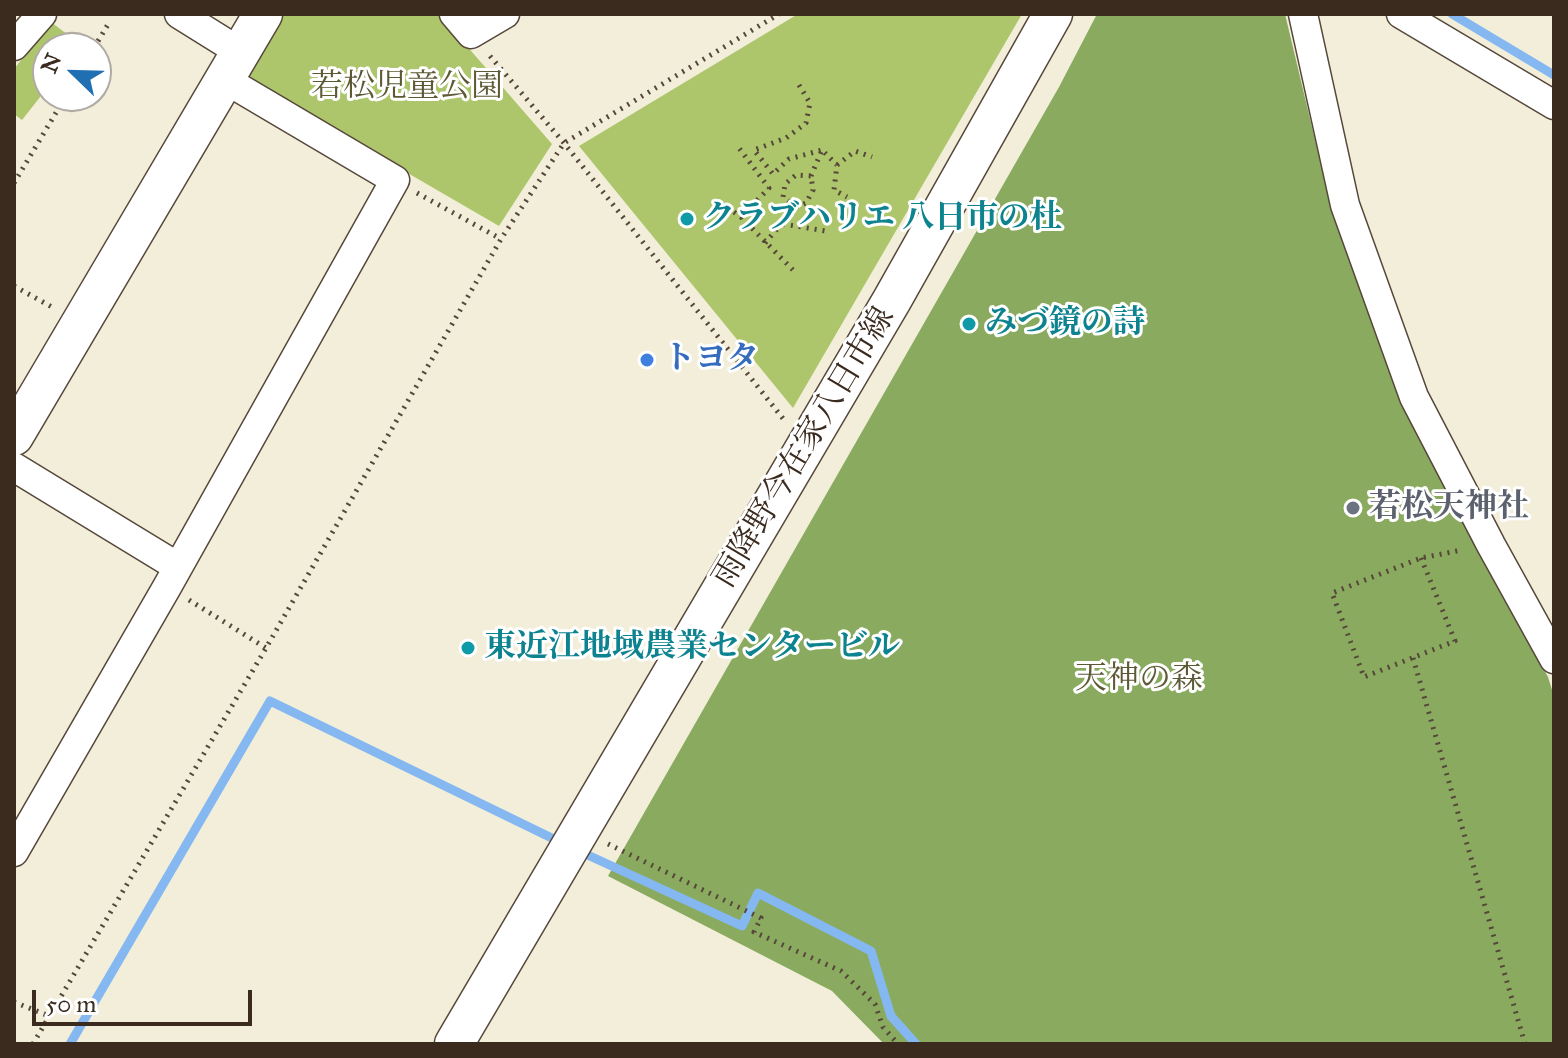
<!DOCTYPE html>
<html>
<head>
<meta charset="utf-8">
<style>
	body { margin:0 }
	#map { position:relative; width:1568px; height:1058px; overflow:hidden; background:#f2eeda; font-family:"IM FELL Great Primer",serif }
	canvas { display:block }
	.frame { position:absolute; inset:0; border:16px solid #3b2a1e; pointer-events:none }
	.north { position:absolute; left:32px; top:32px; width:80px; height:80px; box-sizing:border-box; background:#fff; border:2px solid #b1aaa5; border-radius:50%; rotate:293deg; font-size:22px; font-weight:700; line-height:32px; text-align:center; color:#3b2a1e }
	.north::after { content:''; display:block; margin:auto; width:28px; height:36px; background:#1f6fb2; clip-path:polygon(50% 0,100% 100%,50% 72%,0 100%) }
	.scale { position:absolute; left:32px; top:990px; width:220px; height:36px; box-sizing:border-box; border:4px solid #3b2a1e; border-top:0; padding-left:10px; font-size:24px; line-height:28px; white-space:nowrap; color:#3b2a1e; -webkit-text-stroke:6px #fff; paint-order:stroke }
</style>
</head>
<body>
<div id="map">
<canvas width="1568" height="1058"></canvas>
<div class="frame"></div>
<div class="north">N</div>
<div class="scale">50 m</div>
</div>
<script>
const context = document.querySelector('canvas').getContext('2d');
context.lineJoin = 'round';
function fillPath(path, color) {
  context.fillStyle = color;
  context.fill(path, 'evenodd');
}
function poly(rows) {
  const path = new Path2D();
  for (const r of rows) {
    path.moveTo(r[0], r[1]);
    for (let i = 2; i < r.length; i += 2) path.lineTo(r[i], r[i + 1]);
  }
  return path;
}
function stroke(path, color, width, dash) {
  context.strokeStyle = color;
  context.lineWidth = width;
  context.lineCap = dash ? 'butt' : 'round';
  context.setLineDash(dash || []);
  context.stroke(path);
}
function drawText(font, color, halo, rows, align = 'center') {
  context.font = font + ' "IM FELL Great Primer","Noto Serif JP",serif';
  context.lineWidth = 6;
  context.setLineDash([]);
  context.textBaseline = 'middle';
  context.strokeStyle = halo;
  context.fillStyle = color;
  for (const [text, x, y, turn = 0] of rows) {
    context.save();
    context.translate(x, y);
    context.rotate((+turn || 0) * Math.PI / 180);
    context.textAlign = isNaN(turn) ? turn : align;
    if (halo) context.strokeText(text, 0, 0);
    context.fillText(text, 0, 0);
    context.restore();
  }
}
fillPath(poly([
	[273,14,439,14,552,144,499,226,237,74],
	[798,14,1022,14,793,408,579,146],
	[51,22,81,45,79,48,48,48,48,87,22,120,14,114,14,69]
]), '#adc66b');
fillPath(poly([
	[1097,14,1285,14,1333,215,1403,401,1548,677,1554,696,1554,1044,884,1044,832,991,608,876,1059,87]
]), '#8aab5f');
stroke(poly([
	[1452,14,1554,75],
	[579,851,742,926,758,893,871,951,891,1016,916,1044],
	[70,1044,270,701,562,843]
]), '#85b7f1', 9);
const street = poly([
	[179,14,240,52],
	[454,14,471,34,505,14],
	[1303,14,1345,205,1414,397,1491,545,1554,659],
	[1401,14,1554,105],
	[14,46,42,14],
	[14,467,178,567],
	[14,852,167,587,395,180,224,79]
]);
const secondary = poly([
	[14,436,263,14],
	[454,1044,892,300,1053,14]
]);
stroke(street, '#56473a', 31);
stroke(secondary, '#56473a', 41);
stroke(poly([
	[94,48,110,21],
	[490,56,564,143,785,421],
	[799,85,810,103,806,123,786,138,754,150,773,174,789,159,822,150],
	[837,165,855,151,872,157],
	[811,176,822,150,837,165,834,190,847,197],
	[14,183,66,96],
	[417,193,501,239],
	[734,212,741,217,769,188,739,148],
	[741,217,794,271],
	[783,224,826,231],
	[765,243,796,207,783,197,785,184,796,175,811,176,813,190,806,203,796,207],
	[14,286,52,307],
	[1421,558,1455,641,1364,677,1332,593,1421,558,1462,550],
	[189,600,266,648],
	[1413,658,1525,1044],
	[608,844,761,918,754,932,841,971,875,1004,883,1027,898,1044],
	[14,1002,49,1016],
	[33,1044,266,648,501,239,564,143,779,14]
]), '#56473a', 5, [2, 6]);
stroke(street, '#fff', 28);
stroke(secondary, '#fff', 38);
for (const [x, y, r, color] of [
	[687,219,8,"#0f9aa8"],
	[969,324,8,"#0f9aa8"],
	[647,360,8,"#3f7fe0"],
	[1353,508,8,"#6b7280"],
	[468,648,8,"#0f9aa8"]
]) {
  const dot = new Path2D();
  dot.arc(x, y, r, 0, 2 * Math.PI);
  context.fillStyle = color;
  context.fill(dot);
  stroke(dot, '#fff', 3);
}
drawText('32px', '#5d5935', '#fff', [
	["若松児童公園",407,88],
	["天神の森",1139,680]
]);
drawText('bold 32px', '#0d838f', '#fff', [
	["クラブハリエ 八日市の杜",703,219],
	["みづ鏡の詩",985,324],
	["東近江地域農業センタービル",484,648]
], 'left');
drawText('bold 32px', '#366cbe', '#fff', [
	["トヨタ",663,360]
], 'left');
drawText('32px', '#3b2a1e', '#fff', [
	["雨降野今在家八日市線",805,448,-59]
]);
drawText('bold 32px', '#5b616d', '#fff', [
	["若松天神社",1369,508]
], 'left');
</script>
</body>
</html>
